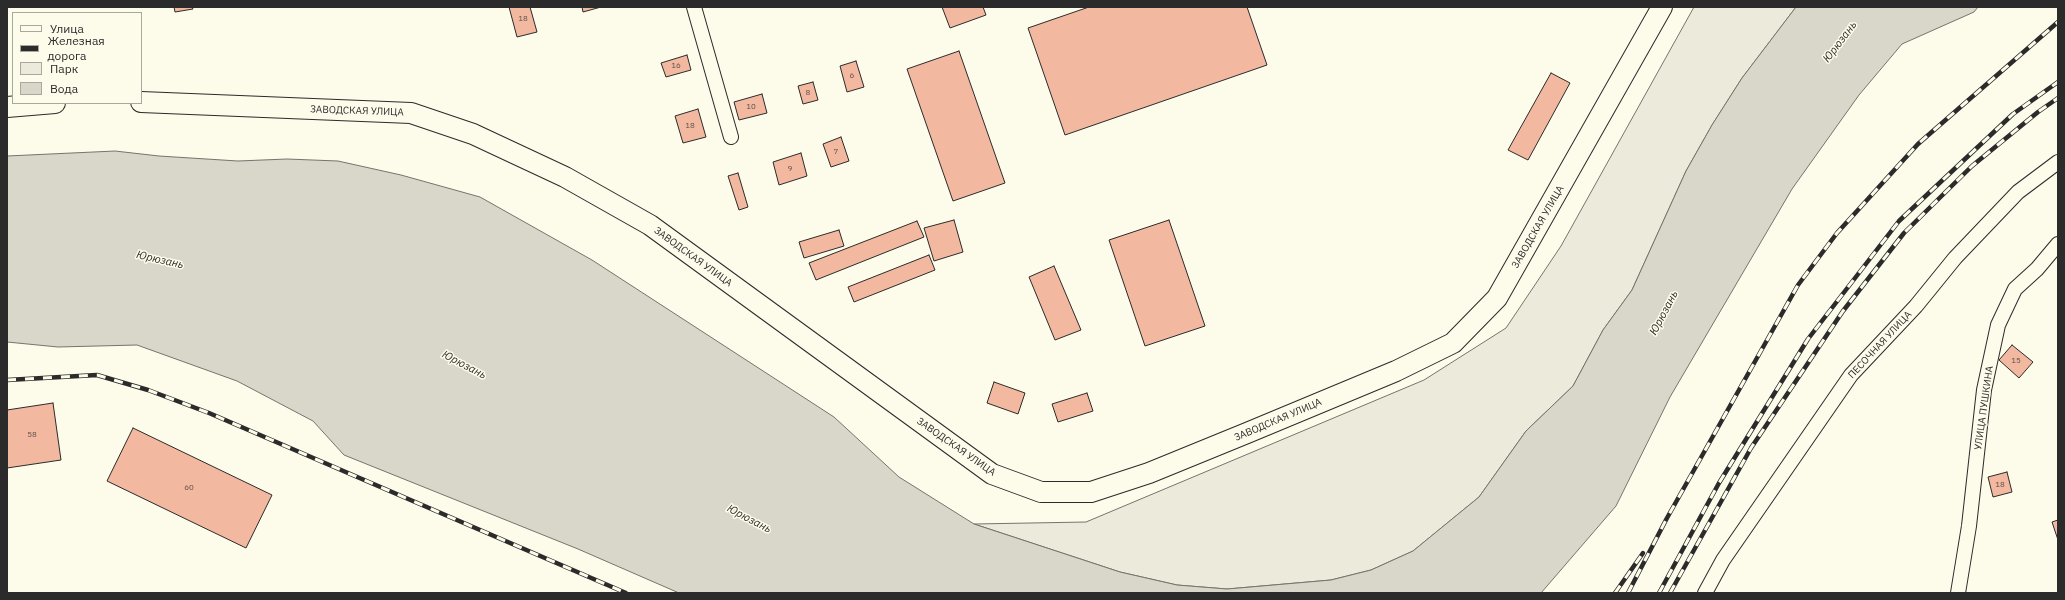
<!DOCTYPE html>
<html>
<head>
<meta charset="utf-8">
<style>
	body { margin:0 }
	#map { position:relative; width:2065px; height:600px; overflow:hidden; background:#fdfbea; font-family:"IBM Plex Sans",sans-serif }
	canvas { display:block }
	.frame { position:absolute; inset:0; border:8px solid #2b2b2b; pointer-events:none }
	.legend { position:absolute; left:12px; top:12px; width:130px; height:92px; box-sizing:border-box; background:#fdfbea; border:1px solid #a9a89e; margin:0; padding:5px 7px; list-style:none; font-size:12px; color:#2b2b2b }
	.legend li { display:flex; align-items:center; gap:8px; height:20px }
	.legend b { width:20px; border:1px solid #a9a89e }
</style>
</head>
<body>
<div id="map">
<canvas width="2065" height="600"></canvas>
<div class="frame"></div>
<ul class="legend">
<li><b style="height:5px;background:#fdfbea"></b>Улица</li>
<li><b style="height:5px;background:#2b2b2b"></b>Железная дорога</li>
<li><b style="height:11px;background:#ecebdb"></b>Парк</li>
<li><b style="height:11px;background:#d8d7c9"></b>Вода</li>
</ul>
</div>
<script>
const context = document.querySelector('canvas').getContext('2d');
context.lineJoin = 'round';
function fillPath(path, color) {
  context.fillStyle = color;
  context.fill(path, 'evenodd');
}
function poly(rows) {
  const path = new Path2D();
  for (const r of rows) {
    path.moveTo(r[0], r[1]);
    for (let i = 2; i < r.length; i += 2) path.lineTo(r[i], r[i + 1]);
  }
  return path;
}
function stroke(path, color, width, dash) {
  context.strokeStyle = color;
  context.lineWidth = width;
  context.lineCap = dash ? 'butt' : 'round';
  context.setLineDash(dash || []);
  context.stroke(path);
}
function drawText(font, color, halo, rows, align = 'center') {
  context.font = font + ' "IBM Plex Sans",sans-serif';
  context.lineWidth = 3;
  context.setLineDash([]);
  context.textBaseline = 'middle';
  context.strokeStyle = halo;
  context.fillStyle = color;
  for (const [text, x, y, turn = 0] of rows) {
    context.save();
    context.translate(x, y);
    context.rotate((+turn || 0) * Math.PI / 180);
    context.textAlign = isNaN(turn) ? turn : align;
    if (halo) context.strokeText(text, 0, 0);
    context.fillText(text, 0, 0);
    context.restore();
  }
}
const green = poly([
	[1694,7,1796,7,1742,78,1712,125,1686,171,1632,290,1603,330,1573,386,1526,431,1479,497,1413,551,1371,570,1331,580,1227,589,1177,585,1120,572,974,524,1086,522,1424,380,1506,328,1561,246,1694,7]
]);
fillPath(green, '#ecebdb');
stroke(green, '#74746e', 1);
const water = poly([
	[1796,7,1978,7,1974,12,1902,44,1859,95,1792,189,1670,397,1616,506,1541,593,679,593,578,549,344,455,313,421,237,381,137,345,58,347,7,342,7,156,115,151,159,156,238,161,287,159,338,161,401,175,480,197,592,260,834,417,899,477,974,524,1120,572,1177,585,1227,589,1331,580,1371,570,1413,551,1479,497,1526,431,1573,386,1603,330,1632,290,1686,171,1712,125,1742,78,1796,7]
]);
fillPath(water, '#d8d7c9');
stroke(water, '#74746e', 1);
const building = poly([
	[174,7,192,7,193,9,175,12,174,7],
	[509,7,530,7,537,32,517,37,509,7],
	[582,7,601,7,583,12,582,7],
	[942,7,983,7,986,15,950,28,942,7],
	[1089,7,1247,7,1267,65,1065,135,1028,28,1089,7],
	[959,51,1005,183,953,201,907,69,959,51],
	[687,55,691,70,666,77,661,63,687,55],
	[856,61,864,87,847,92,840,66,856,61],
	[1551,73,1570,83,1528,160,1508,150,1551,73],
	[813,82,818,100,803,104,798,86,813,82],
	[762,94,767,113,739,120,734,102,762,94],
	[698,109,706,137,683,143,675,116,698,109],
	[841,137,849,161,831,167,823,144,841,137],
	[801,153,807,176,779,185,773,162,801,153],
	[738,173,748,207,739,210,728,176,738,173],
	[954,220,963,252,934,261,924,228,954,220],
	[1169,220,1205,326,1145,346,1109,240,1169,220],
	[917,221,924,237,816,280,809,263,917,221],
	[839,230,844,246,804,258,799,242,839,230],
	[929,255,935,270,854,302,848,287,929,255],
	[1054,266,1081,330,1055,340,1029,277,1054,266],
	[2012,345,2033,362,2019,378,1999,360,2012,345],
	[994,382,1025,393,1018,414,987,403,994,382],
	[1087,393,1093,411,1058,422,1052,404,1087,393],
	[53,403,61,460,7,468,7,410,53,403],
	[133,428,272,495,246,548,107,481,133,428],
	[2007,472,2012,492,1993,497,1988,477,2007,472],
	[2058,520,2058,540,2052,522,2058,520]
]);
fillPath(building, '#f2b8a0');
stroke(building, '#2b2b2b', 1);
const street = poly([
	[694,7,731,137],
	[1705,593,1723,560,1851,375,1916,306,1955,258,2018,192,2058,162],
	[1958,593,1969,526,1984,390,1998,325,2015,289,2037,269,2058,244]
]);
const secondary = poly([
	[141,102,411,113,473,134,565,177,650,225,992,474,1041,492,1091,492,1149,473,1247,433,1396,371,1453,343,1497,298,1662,7],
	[7,107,55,103]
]);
stroke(street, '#2b2b2b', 16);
stroke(secondary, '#2b2b2b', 22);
stroke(street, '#fdfbea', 14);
stroke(secondary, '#fdfbea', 20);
const rail = poly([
	[7,380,97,375,148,390,209,413,626,593],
	[1615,593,1643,553],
	[1628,593,1667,518,1798,285,1837,233,1918,144,2058,22],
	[1659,593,1719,483,1808,339,1899,221,2013,114,2058,82],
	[1670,593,1751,448,1843,311,1904,233,1972,166,2038,112,2058,98]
]);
stroke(rail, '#2b2b2b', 4.5);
stroke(rail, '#fdfbea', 3, [9]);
drawText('8px', '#5d4e48', null, [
	["18",523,19],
	["16",676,66],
	["6",852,76],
	["8",808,93],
	["10",751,107],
	["18",690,126],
	["7",836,152],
	["9",790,169],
	["15",2016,361],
	["58",32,435],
	["18",2000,485],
	["60",189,488]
]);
drawText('10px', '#2b2b2b', '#fdfbea', [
	["ЗАВОДСКАЯ УЛИЦА",357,111,2],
	["ЗАВОДСКАЯ УЛИЦА",1538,227,-60],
	["ЗАВОДСКАЯ УЛИЦА",693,257,36],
	["ПЕСОЧНАЯ УЛИЦА",1880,345,-47],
	["УЛИЦА ПУШКИНА",1984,408,-82],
	["ЗАВОДСКАЯ УЛИЦА",1278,420,-23],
	["ЗАВОДСКАЯ УЛИЦА",956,447,35]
]);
drawText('italic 11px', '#2b2b2b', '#fdfbea', [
	["Юрюзань",1840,42,-53],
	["Юрюзань",160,260,13],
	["Юрюзань",1664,313,-62],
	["Юрюзань",464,365,28],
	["Юрюзань",749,519,28]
]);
</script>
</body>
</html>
